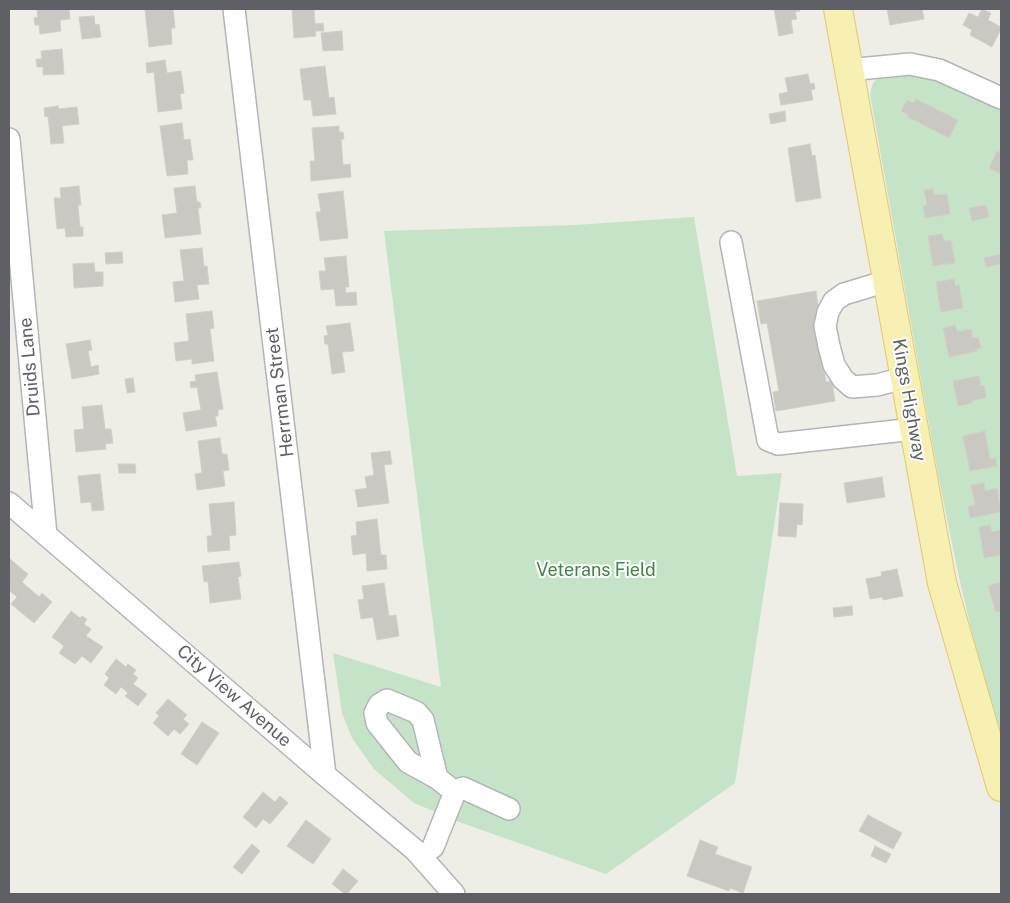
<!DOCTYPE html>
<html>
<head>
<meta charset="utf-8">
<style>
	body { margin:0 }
	#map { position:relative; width:1010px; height:903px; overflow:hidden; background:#eeede6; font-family:"Public Sans",sans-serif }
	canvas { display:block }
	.frame { position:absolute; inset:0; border:10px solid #5e6065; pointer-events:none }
</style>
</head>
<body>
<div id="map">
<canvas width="1010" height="903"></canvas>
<div class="frame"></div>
</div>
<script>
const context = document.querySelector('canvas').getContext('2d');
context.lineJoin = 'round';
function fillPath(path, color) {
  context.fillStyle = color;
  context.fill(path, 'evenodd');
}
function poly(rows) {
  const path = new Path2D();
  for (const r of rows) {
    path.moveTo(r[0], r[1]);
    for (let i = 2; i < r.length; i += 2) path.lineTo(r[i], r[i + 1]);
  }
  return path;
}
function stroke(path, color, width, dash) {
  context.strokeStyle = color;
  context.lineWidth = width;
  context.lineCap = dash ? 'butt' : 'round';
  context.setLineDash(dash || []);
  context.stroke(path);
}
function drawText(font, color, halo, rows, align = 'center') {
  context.font = font + ' "Public Sans",sans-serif';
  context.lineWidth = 4;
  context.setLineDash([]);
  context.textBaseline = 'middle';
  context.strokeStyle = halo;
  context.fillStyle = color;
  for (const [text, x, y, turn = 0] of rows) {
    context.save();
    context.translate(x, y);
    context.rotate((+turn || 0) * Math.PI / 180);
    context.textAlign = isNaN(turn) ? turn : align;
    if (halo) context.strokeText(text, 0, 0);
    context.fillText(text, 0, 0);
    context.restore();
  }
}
fillPath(poly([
	[913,71,1001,106,1001,738,974,642,959,577,938,475,870,94,873,83,876,80,883,76],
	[694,217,737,476,782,473,735,783,606,874,459,822,414,803,374,769,352,738,342,713,333,653,441,687,384,231,575,225]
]), '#c5e4c7');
const building = poly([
	[43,9,69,9,70,19,60,20,61,31,40,34,39,25,35,25,34,18,38,17,37,10,43,9],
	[145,9,162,9,162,10,173,9,175,28,171,28,172,44,149,47,145,9],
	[292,9,314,9,315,24,323,23,324,31,315,31,316,36,294,38,292,9],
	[774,9,800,9,800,11,795,12,797,19,791,20,793,33,779,36,774,9],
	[887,9,922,9,924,19,890,25,887,9],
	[982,9,991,13,988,20,1001,27,1001,29,992,47,970,35,972,30,963,25,969,13,978,17,982,9],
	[94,16,95,25,99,24,101,37,82,39,79,17,94,16],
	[342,31,343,50,323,51,321,33,342,31],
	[62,49,64,74,43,75,43,67,37,67,36,59,42,59,41,51,62,49],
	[165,60,167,73,181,71,184,93,180,94,182,109,158,112,154,72,147,73,146,63,165,60],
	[325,66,329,98,334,97,336,114,313,116,311,100,304,100,300,69,325,66],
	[808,74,810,84,814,83,815,89,811,90,813,100,781,105,779,94,788,92,785,78,808,74],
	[916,99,958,120,949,138,908,117,909,115,901,111,907,100,913,103,916,99],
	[58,106,59,109,77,107,79,124,62,126,64,143,51,144,48,116,45,117,44,108,58,106],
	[785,111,786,121,771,124,769,114,785,111],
	[182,123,184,140,190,139,193,160,187,160,188,174,167,176,160,126,182,123],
	[339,126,339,132,343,132,344,139,341,139,343,165,350,164,351,177,311,181,310,161,315,161,312,128,339,126],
	[810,144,812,156,815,155,821,198,796,202,788,148,810,144],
	[997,151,1001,153,1001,174,989,168,997,151],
	[79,186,81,205,78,205,80,227,83,227,83,236,66,237,65,228,57,229,54,198,61,198,60,188,79,186],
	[195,186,197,202,200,202,201,208,198,208,201,234,165,238,162,215,177,213,174,188,195,186],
	[933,189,934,195,947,194,950,214,925,218,923,206,927,205,924,190,933,189],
	[343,191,348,238,320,241,316,212,321,212,318,194,343,191],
	[986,205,989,217,972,221,969,208,986,205],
	[942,234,944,241,951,240,955,263,933,266,928,236,942,234],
	[202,248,204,266,207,266,209,284,197,285,199,299,175,302,173,282,184,281,180,250,202,248],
	[122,252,123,263,106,264,105,253,122,252],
	[1001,254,1001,264,986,267,984,258,1001,254],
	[346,256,349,287,345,287,346,293,356,292,357,305,336,306,334,289,321,290,319,271,326,271,324,258,346,256],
	[94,263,95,272,103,272,103,286,74,288,73,264,94,263],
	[954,279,955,286,959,285,963,308,941,312,936,282,954,279],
	[816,291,819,312,815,312,826,382,832,381,835,401,776,411,773,392,779,391,767,323,761,324,757,301,816,291],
	[212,311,214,328,210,329,214,361,192,364,192,359,176,361,174,343,189,341,186,314,212,311],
	[350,323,354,351,342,352,345,372,332,374,328,344,325,344,324,336,328,335,326,326,350,323],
	[955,325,957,332,971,329,973,338,978,337,981,348,976,349,977,351,949,357,943,328,955,325],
	[90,340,92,350,88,351,91,367,98,365,99,374,72,379,66,344,90,340],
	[217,372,223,409,218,410,218,416,215,416,217,426,186,431,183,413,201,410,197,387,191,388,190,382,196,381,195,375,217,372],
	[979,376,981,386,984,385,986,398,971,401,972,403,958,406,953,381,979,376],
	[133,378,135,392,127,393,125,379,133,378],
	[102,405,105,429,111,429,113,443,105,444,106,449,76,452,74,430,84,429,82,407,102,405],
	[985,431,990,459,996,458,997,466,970,471,963,436,985,431],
	[220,438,222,454,227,454,229,470,223,471,225,486,197,490,195,474,202,473,198,441,220,438],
	[390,451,392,464,384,465,389,503,358,507,355,490,367,488,365,477,374,475,371,453,390,451],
	[118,464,135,464,136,473,119,473,118,464],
	[100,474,104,510,92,511,91,502,81,503,78,476,100,474],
	[882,477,885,497,847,503,844,483,882,477],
	[984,483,985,491,997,488,1001,512,970,518,968,507,975,505,971,485,984,483],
	[234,502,236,535,229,536,230,550,208,552,207,536,212,536,209,504,234,502],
	[780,503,803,504,802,525,797,524,796,537,778,536,780,503],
	[377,519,381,555,386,555,387,569,367,571,366,553,353,555,351,536,357,535,356,522,377,519],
	[990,525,992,532,1001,530,1001,555,984,558,979,527,990,525],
	[10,559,28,574,22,582,39,597,42,593,52,602,34,623,11,604,17,597,10,591,9,592,9,560,10,559],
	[239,562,241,576,238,577,241,599,210,603,208,581,204,582,202,566,239,562],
	[897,569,903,596,883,600,883,597,870,599,866,579,882,576,881,572,897,569],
	[1001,582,1001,611,996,612,988,586,1001,582],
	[384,583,389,616,396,615,399,636,377,640,373,617,361,619,358,600,364,599,362,586,384,583],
	[852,606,853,615,834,617,833,608,852,606],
	[71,611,80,618,82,616,87,619,84,624,91,629,86,636,103,647,91,663,82,656,75,664,59,653,64,646,52,637,71,611],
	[116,659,126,667,128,664,136,670,133,674,138,678,133,684,147,694,138,706,125,696,128,693,121,687,116,694,104,685,109,678,105,674,116,659],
	[168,699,187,715,183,719,189,724,180,734,174,729,168,736,153,723,159,716,156,713,168,699],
	[202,722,219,733,197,765,181,754,202,722],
	[263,792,275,802,280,796,288,803,270,824,263,819,256,828,243,817,263,792],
	[868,815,902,833,893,849,859,831,868,815],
	[306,820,331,839,313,864,287,846,306,820],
	[700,840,718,847,715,854,752,867,743,893,730,888,729,891,687,876,700,840],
	[252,844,260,851,242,874,233,867,252,844],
	[875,846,891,854,886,863,871,856,875,846],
	[343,869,358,881,347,894,345,894,332,884,343,869]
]);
fillPath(building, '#cac8c2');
stroke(building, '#d3cfc5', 1);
const minor = poly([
	[234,9,325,775],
	[848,70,910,64,939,70,1001,98],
	[9,139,46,535],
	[731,242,768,440,778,444,914,429],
	[887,281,844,294,834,301,828,312,825,326,829,346,834,365,843,379,852,387,877,385,904,378],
	[9,503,325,775,415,850,454,894],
	[437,778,423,720,416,712,387,700,379,705,375,713,377,723,408,762,437,778,455,792],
	[433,847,455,792,463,788,509,809]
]);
const major = poly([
	[838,9,942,583,1001,787]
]);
stroke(minor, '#b3b5b9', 24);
stroke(major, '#e5c969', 30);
stroke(minor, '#fff', 21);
stroke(major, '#f8f0b2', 28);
drawText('18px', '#5e6065', '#fff', [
	["Druids Lane",30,367,-95],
	["Herrman Street",280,392,-97],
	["Kings Highway",909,400,80],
	["City View Avenue",234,696,41]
]);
drawText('18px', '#3e8445', '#fff', [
	["Veterans Field",596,570]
]);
</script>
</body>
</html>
